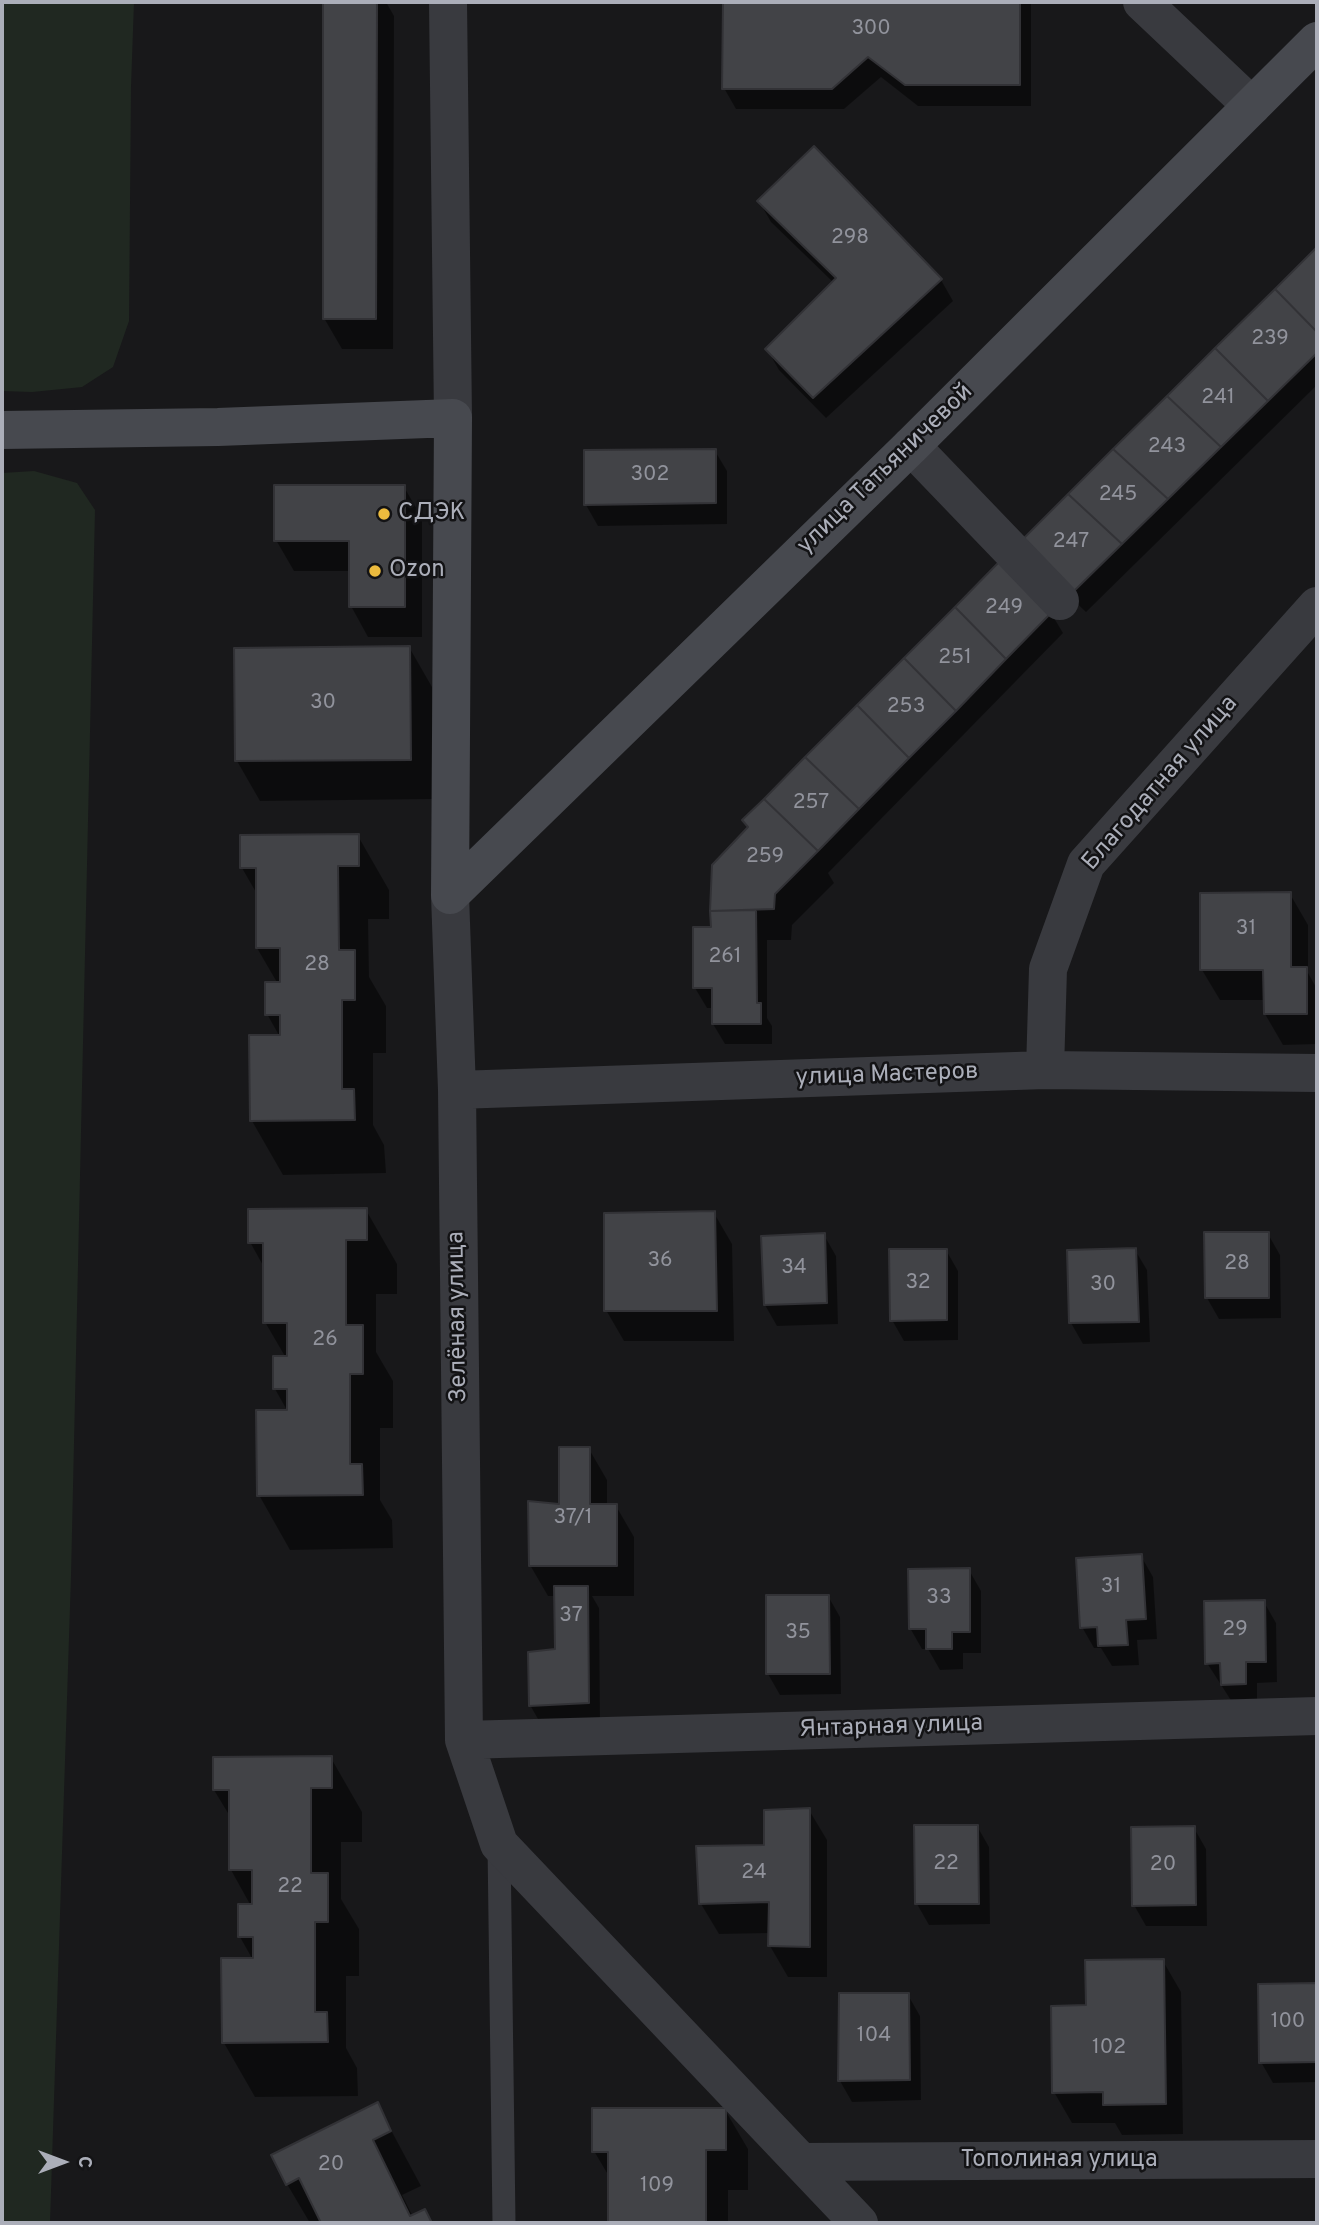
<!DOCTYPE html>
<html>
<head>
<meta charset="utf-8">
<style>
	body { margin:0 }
	#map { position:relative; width:1319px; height:2225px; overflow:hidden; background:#18181a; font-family:Overpass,sans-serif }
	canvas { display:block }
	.frame { position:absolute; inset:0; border:4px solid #abaeb9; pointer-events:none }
	.north { position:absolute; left:28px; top:2127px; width:70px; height:70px; -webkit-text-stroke:5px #131315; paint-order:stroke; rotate:90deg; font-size:19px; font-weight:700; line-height:28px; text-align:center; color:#abaeb9 }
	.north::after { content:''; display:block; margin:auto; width:24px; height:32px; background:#abaeb9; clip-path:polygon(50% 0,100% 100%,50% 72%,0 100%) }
</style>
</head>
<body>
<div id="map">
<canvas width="1319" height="2225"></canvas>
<div class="frame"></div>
<div class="north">С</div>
</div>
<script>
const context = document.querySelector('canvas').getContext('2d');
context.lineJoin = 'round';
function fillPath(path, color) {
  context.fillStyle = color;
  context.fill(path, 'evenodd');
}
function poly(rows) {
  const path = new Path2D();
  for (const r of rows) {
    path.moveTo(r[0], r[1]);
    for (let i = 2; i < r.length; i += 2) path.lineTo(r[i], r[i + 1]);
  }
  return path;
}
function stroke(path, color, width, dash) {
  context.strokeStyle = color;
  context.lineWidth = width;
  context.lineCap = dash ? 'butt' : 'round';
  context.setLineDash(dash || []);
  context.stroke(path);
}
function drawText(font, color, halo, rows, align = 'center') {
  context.font = font + ' Overpass,sans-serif';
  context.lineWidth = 5;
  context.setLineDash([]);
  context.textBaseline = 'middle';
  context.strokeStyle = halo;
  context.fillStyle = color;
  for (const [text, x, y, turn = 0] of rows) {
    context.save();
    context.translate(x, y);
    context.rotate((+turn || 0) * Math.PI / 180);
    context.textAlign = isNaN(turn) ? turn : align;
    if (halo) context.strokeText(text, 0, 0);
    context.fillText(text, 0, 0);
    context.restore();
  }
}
fillPath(poly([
	[2,2,134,2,131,87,129,321,113,367,82,387,32,392,2,391],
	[34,471,77,483,95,510,71,1576,50,2223,2,2223,2,473]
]), '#202821');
fillPath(poly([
	[325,2,386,2,394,16,393,349,342,349,324,318],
	[725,2,1031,2,1031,106,918,106,881,77,844,109,736,109,724,88],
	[759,201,941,280,953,301,826,418,779,370,767,349,834,283,771,222],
	[1317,250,1317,385,1086,612,1034,563,1022,542],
	[715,451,727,471,727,524,598,526,586,505],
	[404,487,422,518,422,637,368,637,351,606,351,571,294,571,276,540],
	[1051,613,1063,633,828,873,834,883,792,925,791,940,767,940,767,1018,772,1026,772,1044,725,1044,713,1024,713,1008,707,1008,695,988,713,928,712,911],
	[409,647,432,687,433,799,260,801,237,761],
	[358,836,389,890,389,919,368,919,369,977,386,1006,386,1053,373,1053,373,1125,384,1145,386,1173,283,1175,252,1121,280,1037,267,1014,278,984,257,948,257,894,242,868],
	[1290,894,1308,925,1308,973,1317,989,1317,1044,1283,1045,1265,1014,1265,1000,1220,1000,1202,970],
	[366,1210,397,1264,397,1294,376,1294,376,1352,393,1381,393,1428,380,1428,380,1500,392,1520,393,1548,290,1550,259,1495,288,1412,275,1389,286,1358,265,1322,265,1269,250,1242],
	[714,1213,732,1244,734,1341,624,1341,606,1310],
	[1268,1234,1280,1255,1281,1318,1219,1319,1207,1298],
	[824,1235,836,1256,838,1324,777,1326,765,1305],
	[946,1250,958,1271,958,1340,904,1341,892,1320],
	[1135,1250,1147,1270,1150,1342,1083,1344,1071,1323],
	[589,1449,607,1480,607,1506,616,1506,634,1537,634,1596,592,1596,599,1608,600,1723,542,1726,530,1705,557,1651,556,1596,548,1596,530,1565],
	[1141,1556,1153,1577,1157,1639,1137,1640,1139,1665,1112,1666,1101,1648,1094,1648,1082,1627],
	[969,1570,981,1591,981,1653,963,1653,963,1669,940,1670,928,1649,922,1649,910,1628],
	[828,1596,840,1617,841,1694,780,1695,768,1674],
	[1264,1602,1276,1623,1277,1682,1257,1683,1257,1705,1234,1705,1207,1663],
	[331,1758,362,1812,362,1842,341,1842,341,1899,359,1929,359,1976,346,1976,346,2048,357,2068,358,2096,255,2097,224,2043,253,1960,240,1937,251,1906,231,1870,231,1818,214,1790],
	[809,1810,827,1840,827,1977,788,1977,770,1946,770,1933,719,1934,701,1904],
	[977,1826,989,1847,990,1924,929,1925,917,1904],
	[1194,1828,1206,1849,1207,1926,1146,1926,1134,1905],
	[1163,1961,1181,1992,1183,2134,1122,2135,1115,2123,1072,2123,1054,2092,1088,2007],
	[1260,1985,1317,1985,1317,2082,1273,2083,1261,2062],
	[908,1995,920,2016,921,2100,852,2102,840,2081],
	[377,2104,421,2186,402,2195,413,2217,424,2211,431,2223,310,2223,287,2184],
	[725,2110,748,2149,748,2190,728,2190,728,2223,610,2223,610,2178,594,2151]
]), '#0007');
const building = poly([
	[323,2,377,2,376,319,323,319,323,2],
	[723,2,1020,2,1020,85,905,85,868,57,832,89,722,89,723,2],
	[814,146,942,279,813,398,765,349,836,278,757,201,814,146],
	[1317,247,1317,332,1275,289,1317,247],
	[1275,289,1317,332,1317,353,1268,401,1215,348,1275,289],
	[1215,348,1268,401,1221,447,1167,396,1215,348],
	[1167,396,1221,447,1168,499,1113,449,1167,396],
	[716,449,716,503,584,505,584,450,716,449],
	[1113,449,1168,499,1122,544,1068,494,1113,449],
	[274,485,405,485,405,607,349,607,349,541,274,541,274,485],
	[1068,494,1122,544,1073,592,1020,542,1068,494],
	[1000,561,1052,612,1006,659,955,607,1000,561],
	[955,607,1006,659,956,711,904,658,955,607],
	[410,646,411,760,235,761,234,648,410,646],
	[904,658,956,711,909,758,857,705,904,658],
	[857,705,909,758,859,809,805,757,857,705],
	[805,757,859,809,818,851,764,799,805,757],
	[764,799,818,851,775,894,774,909,710,911,712,865,748,827,742,820,764,799],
	[359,834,359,866,338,866,339,950,355,950,355,1000,342,1000,342,1089,354,1089,355,1120,250,1121,249,1035,280,1035,280,1015,265,1015,265,982,280,982,280,948,256,948,256,868,240,868,240,835,359,834],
	[1291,892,1291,967,1307,967,1307,1014,1264,1014,1263,970,1200,970,1200,893,1291,892],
	[756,910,757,1003,761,1003,761,1024,712,1024,712,988,693,988,693,927,711,927,710,911,756,910],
	[367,1208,367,1240,346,1240,346,1325,363,1325,363,1374,350,1374,350,1464,362,1464,363,1495,257,1496,256,1410,287,1410,287,1389,273,1389,273,1356,287,1356,287,1323,263,1323,263,1243,248,1243,248,1209,367,1208],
	[715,1211,717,1311,604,1311,604,1213,715,1211],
	[1204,1232,1269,1232,1269,1298,1205,1298,1204,1232],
	[825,1233,827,1303,764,1305,761,1236,825,1233],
	[1136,1248,1139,1322,1069,1323,1067,1250,1136,1248],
	[889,1249,947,1249,947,1320,890,1321,889,1249],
	[559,1447,590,1447,590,1504,617,1504,617,1566,529,1566,528,1501,559,1504,559,1447],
	[1142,1554,1146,1619,1126,1620,1128,1645,1098,1646,1097,1627,1080,1628,1076,1558,1142,1554],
	[970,1568,970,1632,952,1632,952,1649,926,1649,926,1629,909,1629,908,1569,970,1568],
	[554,1586,588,1586,589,1703,529,1706,528,1652,555,1649,554,1586],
	[766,1595,829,1595,830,1674,766,1674,766,1595],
	[1265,1600,1266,1662,1246,1662,1246,1684,1221,1685,1220,1663,1205,1664,1204,1601,1265,1600],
	[332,1756,332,1788,311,1788,311,1873,328,1873,328,1922,315,1922,315,2012,327,2012,328,2042,222,2043,221,1958,253,1958,253,1937,238,1937,238,1904,252,1904,252,1870,229,1870,229,1790,213,1790,213,1757,332,1756],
	[810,1808,810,1947,768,1946,769,1902,699,1904,696,1846,764,1845,764,1810,810,1808],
	[914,1825,978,1825,979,1904,915,1904,914,1825],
	[1195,1826,1196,1905,1132,1906,1131,1827,1195,1826],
	[1164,1959,1166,2104,1103,2105,1103,2092,1052,2093,1051,2006,1086,2005,1085,1960,1164,1959],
	[1317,1983,1317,2062,1259,2063,1258,1984,1317,1983],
	[839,1993,909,1993,910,2080,838,2081,839,1993],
	[378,2102,391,2131,373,2140,410,2216,425,2209,432,2223,321,2223,299,2178,286,2185,271,2155,378,2102],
	[592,2108,726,2108,726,2150,706,2150,706,2223,608,2223,608,2152,592,2152,592,2108]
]);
fillPath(building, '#424347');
stroke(building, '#323236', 2);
stroke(poly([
	[499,1844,504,2223]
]), '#393a3f', 23);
stroke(poly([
	[448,2,453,418],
	[1142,2,1252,106],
	[911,446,1060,601],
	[450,895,457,1090,464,1740,499,1844,859,2223],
	[1045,1070,1048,969,1086,864,1317,606],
	[457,1090,1045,1070,1317,1073],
	[464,1740,1317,1716],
	[801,2162,1317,2159]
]), '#393a3f', 38);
stroke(poly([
	[2,430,218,427,453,418,450,895],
	[450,895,911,446,1317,41]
]), '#47494f', 38);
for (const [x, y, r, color] of [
	[384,514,7,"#ecbb3e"],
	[375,571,7,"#ecbb3e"]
]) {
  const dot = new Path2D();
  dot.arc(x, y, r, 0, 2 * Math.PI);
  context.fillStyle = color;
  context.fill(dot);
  stroke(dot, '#131315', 2.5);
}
drawText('21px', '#91939c', null, [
	["300",871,30],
	["298",850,239],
	["239",1270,340],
	["241",1218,399],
	["243",1167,448],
	["302",650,476],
	["245",1118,496],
	["247",1071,543],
	["249",1004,609],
	["251",955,659],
	["30",323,704],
	["253",906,708],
	["257",811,804],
	["259",765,858],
	["31",1246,930],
	["261",725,958],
	["28",317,966],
	["36",660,1262],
	["28",1237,1265],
	["34",794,1269],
	["32",918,1284],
	["30",1103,1286],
	["26",325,1341],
	["37/1",573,1519],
	["31",1111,1588],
	["33",939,1599],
	["37",571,1617],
	["29",1235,1631],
	["35",798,1634],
	["22",946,1865],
	["20",1163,1866],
	["24",754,1874],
	["22",290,1888],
	["100",1288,2023],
	["104",874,2037],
	["102",1109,2049],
	["20",331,2166],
	["109",657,2187]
]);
drawText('24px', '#abaeb9', '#131315', [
	["улица Татьяничевой",886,470,-44],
	["Благодатная улица",1161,784,-49],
	["улица Мастеров",887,1076,-2],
	["Зелёная улица",459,1317,-91],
	["Янтарная улица",891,1728,-2],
	["Тополиная улица",1059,2161]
]);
drawText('24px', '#abaeb9', '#131315', [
	["СДЭК",398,514],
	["Ozon",389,571]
], 'left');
</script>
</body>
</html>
